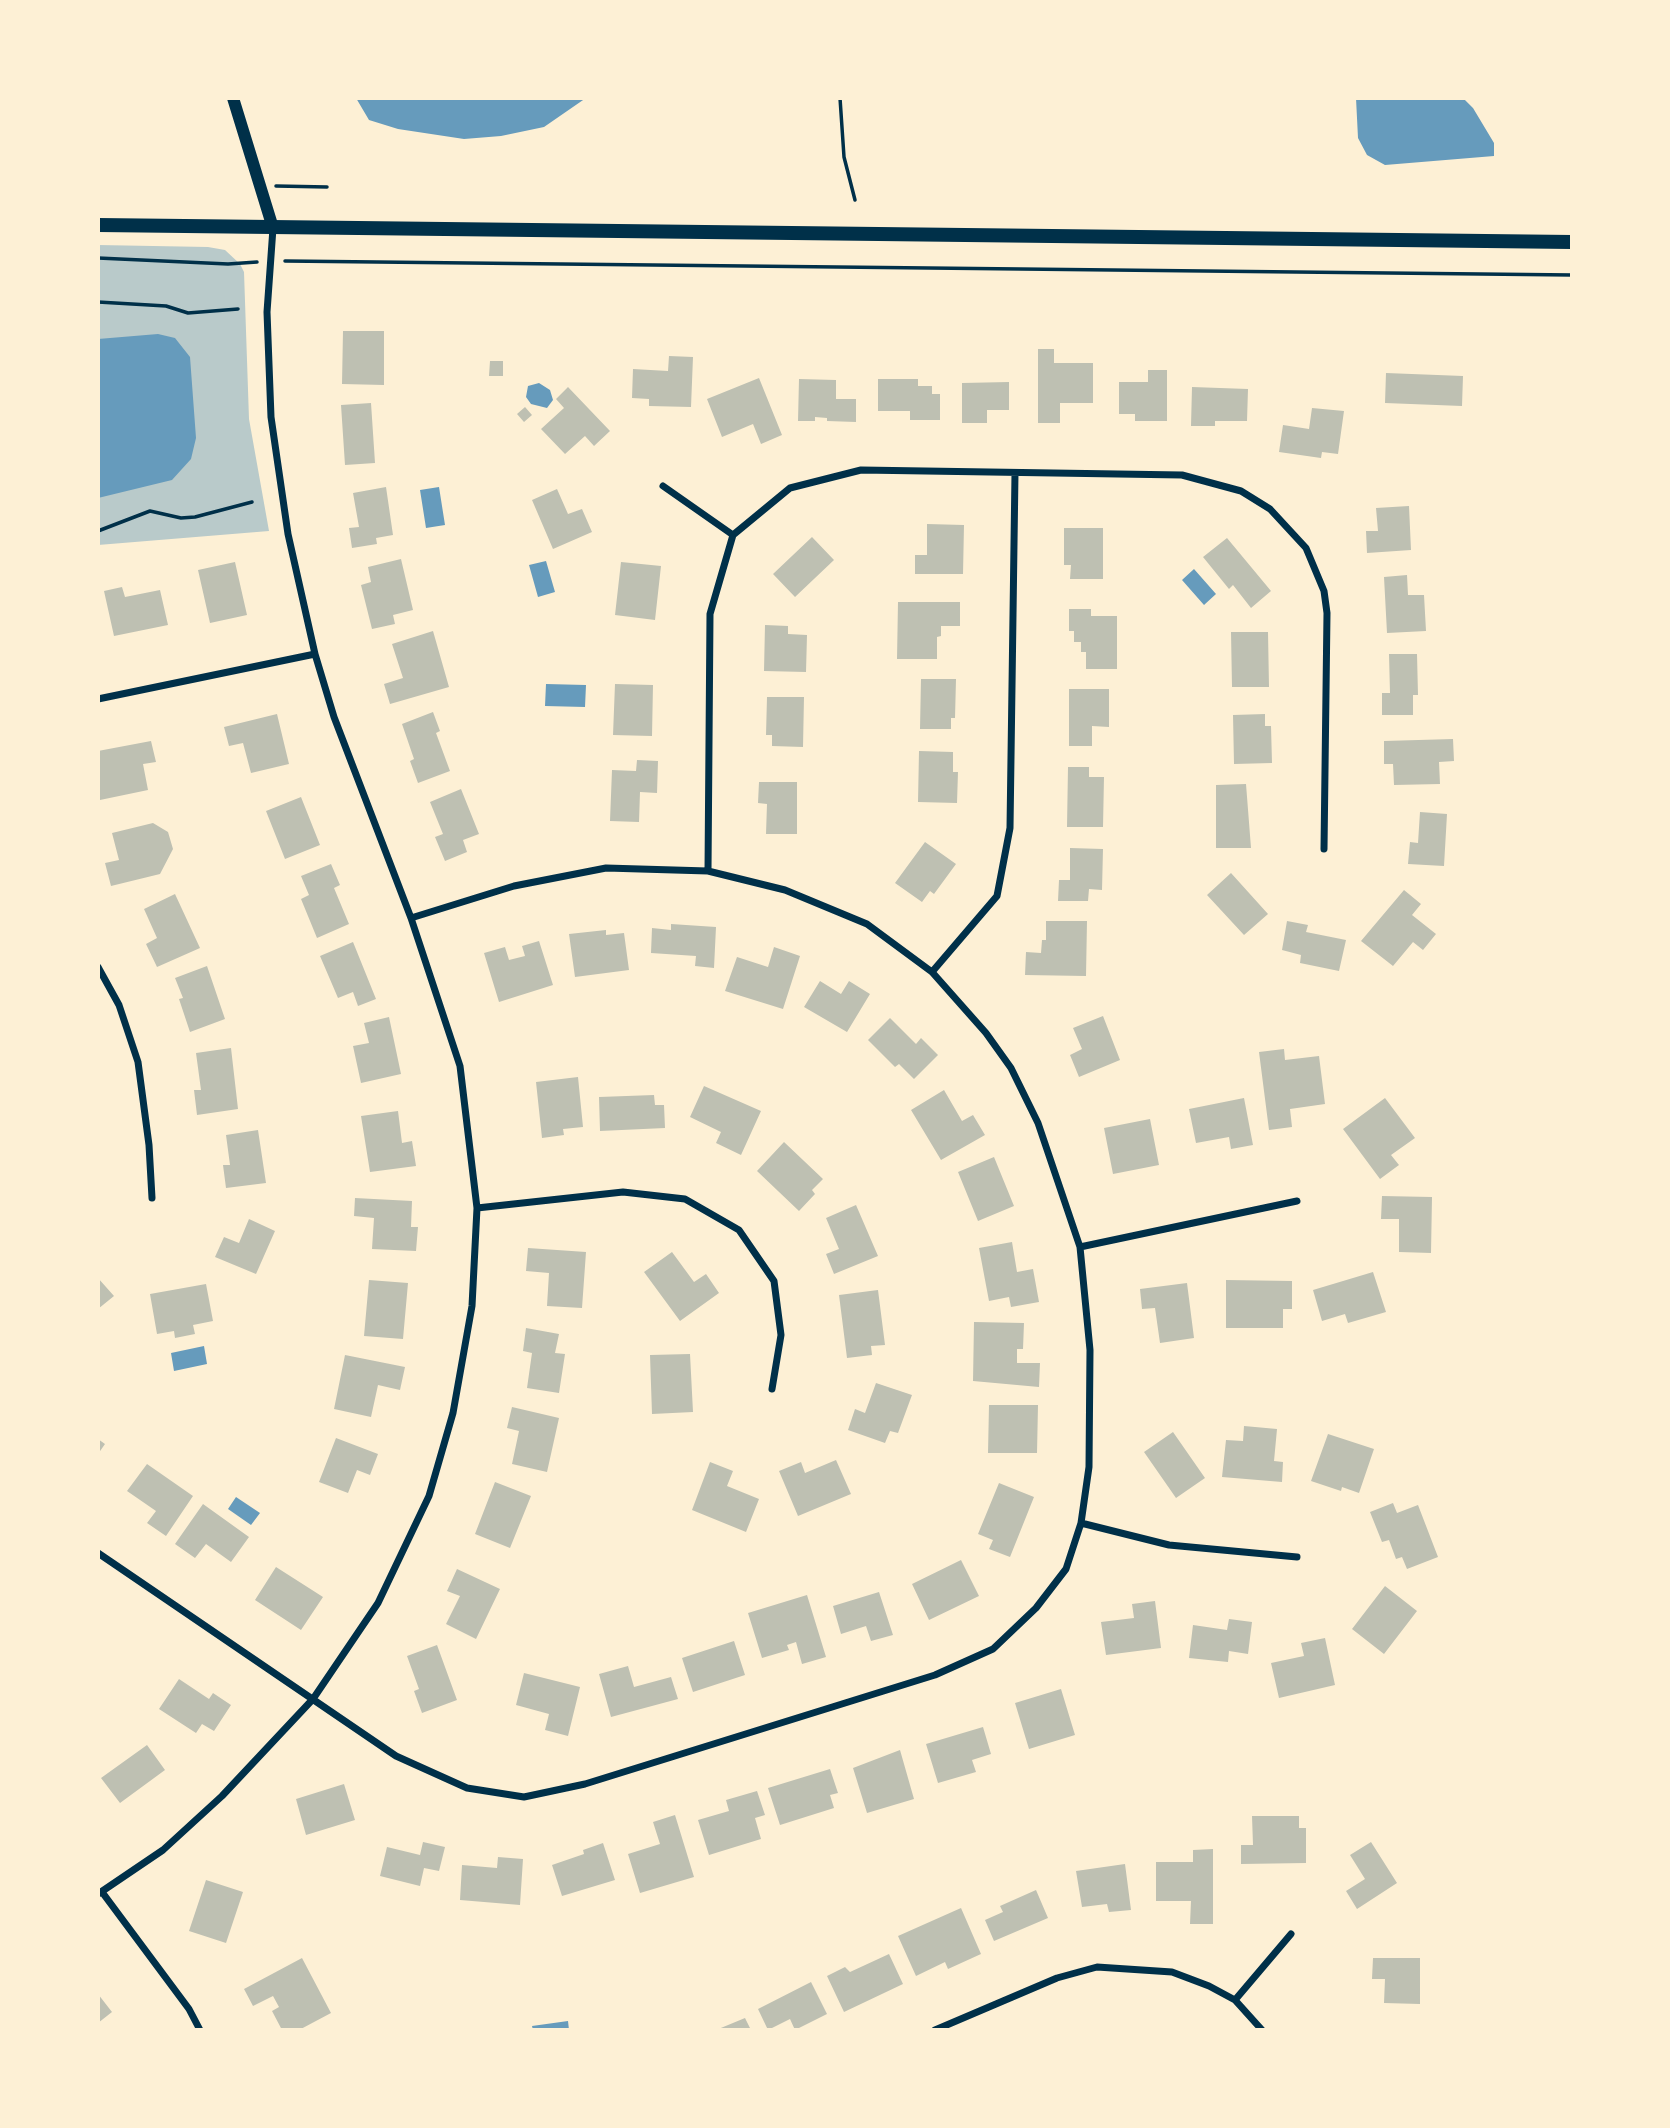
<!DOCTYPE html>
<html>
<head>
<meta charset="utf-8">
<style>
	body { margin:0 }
	#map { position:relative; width:1670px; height:2128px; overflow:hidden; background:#fdf0d5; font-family:"Exo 2",sans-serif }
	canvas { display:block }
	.frame { position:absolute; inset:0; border:100px solid #fdf0d5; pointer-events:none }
</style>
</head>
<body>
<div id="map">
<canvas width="1670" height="2128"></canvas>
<div class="frame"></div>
</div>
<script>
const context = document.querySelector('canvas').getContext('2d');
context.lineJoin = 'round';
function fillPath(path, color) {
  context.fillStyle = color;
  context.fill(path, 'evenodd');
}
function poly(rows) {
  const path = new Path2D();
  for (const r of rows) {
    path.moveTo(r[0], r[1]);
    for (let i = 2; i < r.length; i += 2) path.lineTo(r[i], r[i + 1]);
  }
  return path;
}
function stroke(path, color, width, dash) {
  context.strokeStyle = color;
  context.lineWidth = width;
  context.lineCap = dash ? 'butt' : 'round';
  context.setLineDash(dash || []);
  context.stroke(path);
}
fillPath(poly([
	[98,245,208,247,225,250,240,264,244,272,249,419,269,531,98,545]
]), '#b9caca');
fillPath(poly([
	[356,98,586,98,544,127,501,136,464,139,398,129,369,120],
	[1356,98,1463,98,1473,108,1494,143,1494,156,1385,165,1367,155,1358,138],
	[158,334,175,338,190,357,196,438,191,459,172,480,98,498,98,339],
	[539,383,550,390,553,400,547,408,531,404,526,397,528,386],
	[439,487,445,525,426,528,420,490],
	[546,561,555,592,538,597,529,565],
	[1194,569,1216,594,1204,605,1182,580],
	[546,684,586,685,585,707,545,706],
	[204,1346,207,1364,174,1371,171,1353],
	[236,1497,260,1513,251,1525,228,1509],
	[568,2021,569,2030,533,2030,532,2026]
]), '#669bbc');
fillPath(poly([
	[343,331,384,331,384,385,342,384],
	[1038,349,1054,349,1054,363,1093,363,1093,403,1060,403,1060,423,1038,423],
	[669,356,693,357,691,407,649,406,649,399,632,398,633,369,668,371],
	[490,361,503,361,503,376,489,376],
	[1148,370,1167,370,1167,421,1135,421,1135,414,1119,414,1119,382,1148,382],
	[1386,373,1463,376,1462,406,1385,403],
	[759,378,782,435,761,444,753,424,722,437,707,399],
	[799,379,836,380,836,399,856,399,856,422,827,421,827,418,815,417,815,421,798,421],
	[878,379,918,379,918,386,932,386,932,394,940,394,940,420,910,420,910,411,878,411],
	[1009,382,1009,410,987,410,987,423,962,423,962,383],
	[568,387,610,431,594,446,585,436,565,454,541,429,564,408,556,399],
	[1192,387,1248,389,1247,421,1215,421,1215,426,1191,426],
	[371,403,375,463,345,465,341,405],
	[525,407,532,415,524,422,517,414],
	[1312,408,1344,411,1338,454,1322,452,1321,458,1279,452,1283,425,1309,429],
	[386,487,393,535,376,538,377,544,352,548,349,528,359,527,353,493],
	[557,489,568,514,582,509,592,532,553,549,532,500],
	[1409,506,1411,550,1367,553,1366,531,1378,531,1376,508],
	[927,524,964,525,963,574,915,574,915,555,927,555],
	[1064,528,1103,528,1103,579,1070,579,1071,565,1064,565],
	[812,537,834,560,795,597,773,574],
	[1227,538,1271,591,1251,608,1233,585,1229,589,1203,557],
	[401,559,413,610,393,615,395,624,372,629,361,585,371,582,368,567],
	[235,562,247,615,210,623,198,570],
	[621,562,661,566,655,620,615,615],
	[1407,575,1408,595,1424,595,1426,631,1387,633,1384,577],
	[122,587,125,597,160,590,168,625,114,636,104,591],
	[898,602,960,602,960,626,941,626,941,636,937,637,937,659,897,659],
	[1069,609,1091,609,1091,616,1117,616,1117,669,1086,669,1086,652,1081,652,1081,642,1074,642,1074,631,1069,631],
	[765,625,788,626,788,634,807,635,806,672,764,671],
	[433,631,449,687,390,704,384,684,403,678,392,644],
	[1231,632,1268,632,1269,687,1232,687],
	[1389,654,1417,654,1418,695,1413,695,1413,715,1382,715,1382,693,1390,693],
	[921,679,956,679,955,718,951,718,951,729,920,729],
	[615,684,653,685,652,736,613,735],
	[1069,689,1109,689,1109,727,1092,726,1092,746,1069,746],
	[767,697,804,697,803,747,772,746,772,735,766,735],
	[433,712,440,731,436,733,450,771,418,783,410,761,414,759,402,724],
	[277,714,289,764,251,773,243,743,229,746,224,727],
	[1265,714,1265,726,1271,726,1272,763,1234,764,1233,715],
	[1453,739,1454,761,1439,762,1440,784,1394,785,1393,764,1384,764,1384,741],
	[151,741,156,762,143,764,148,790,100,800,98,751],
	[919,751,953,752,953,772,958,772,957,803,918,802],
	[637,760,658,761,657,793,640,792,639,822,610,821,612,770,636,771],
	[1068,767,1089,767,1089,777,1104,777,1103,827,1067,827],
	[759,782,797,782,797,834,766,834,767,804,758,803],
	[1246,784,1251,848,1216,848,1216,785],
	[461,789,479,834,463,840,467,852,445,861,435,837,443,834,430,802],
	[301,797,320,845,285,859,266,811],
	[1420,812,1447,814,1444,866,1408,864,1410,842,1418,843],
	[153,823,168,832,173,849,160,874,111,886,105,863,119,860,112,833],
	[925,842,956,864,934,894,930,891,922,902,895,883],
	[1070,848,1103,849,1102,890,1089,889,1088,901,1058,901,1059,880,1070,880],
	[331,864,340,885,334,888,349,924,317,938,301,899,309,895,301,876],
	[1231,873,1268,914,1244,935,1207,895],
	[1404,890,1421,904,1412,915,1436,934,1423,950,1413,942,1393,966,1361,941],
	[175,894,200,948,157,967,146,944,157,938,144,909],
	[1046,921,1087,921,1086,976,1025,975,1026,952,1041,953,1042,940,1046,940],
	[1287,921,1308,925,1306,932,1346,940,1339,971,1300,963,1301,955,1282,950],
	[671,924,716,927,714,968,695,966,696,956,651,953,652,928,671,930],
	[606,930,606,935,624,933,629,970,575,977,569,934],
	[539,941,553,985,499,1002,484,953,505,947,509,960,525,956,522,946],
	[353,942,376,999,358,1006,353,992,338,998,320,956],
	[774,947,800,956,783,1009,725,991,737,957,768,967],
	[207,966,225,1019,190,1032,179,999,183,998,175,978],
	[820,981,841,994,849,981,870,994,847,1032,804,1007],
	[1103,1016,1120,1060,1079,1077,1070,1055,1082,1049,1073,1028],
	[389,1017,401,1074,361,1083,353,1046,369,1043,364,1023],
	[890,1018,916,1044,921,1038,938,1055,914,1079,899,1064,895,1067,868,1040],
	[231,1048,238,1109,197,1115,194,1090,201,1090,196,1053],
	[1284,1049,1285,1060,1319,1056,1325,1104,1290,1109,1292,1127,1269,1130,1259,1052],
	[578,1077,583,1127,563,1129,564,1135,542,1138,536,1082],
	[704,1086,761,1111,741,1155,716,1143,721,1132,690,1117],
	[944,1090,962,1121,973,1115,985,1135,941,1160,911,1110],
	[654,1095,655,1105,664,1105,665,1128,600,1131,599,1097],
	[1244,1098,1253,1145,1231,1149,1229,1137,1196,1143,1189,1109],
	[1385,1098,1415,1138,1391,1155,1399,1165,1380,1179,1343,1129],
	[398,1111,402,1143,412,1141,416,1166,370,1172,361,1116],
	[1150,1119,1159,1165,1113,1174,1104,1128],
	[258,1130,266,1183,226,1188,223,1165,230,1165,226,1135],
	[784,1142,823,1179,812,1190,815,1194,799,1211,757,1171],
	[994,1157,1014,1206,978,1221,958,1172],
	[1382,1196,1432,1197,1431,1253,1399,1252,1399,1219,1381,1219],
	[355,1198,412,1201,411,1227,418,1227,416,1251,372,1249,374,1218,354,1216],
	[856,1205,878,1256,834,1274,826,1254,839,1249,826,1218],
	[249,1219,275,1231,256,1274,215,1257,224,1237,239,1243],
	[1012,1242,1017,1272,1033,1269,1039,1302,1011,1307,1009,1297,989,1301,979,1248],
	[528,1248,586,1252,582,1308,547,1306,549,1273,526,1271],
	[672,1252,694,1282,706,1274,719,1293,680,1321,644,1272],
	[1373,1272,1386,1312,1348,1323,1345,1314,1322,1321,1313,1290],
	[98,1278,114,1296,98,1309],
	[369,1280,408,1283,403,1339,364,1336],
	[1226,1280,1292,1281,1292,1309,1283,1309,1283,1328,1226,1328],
	[1187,1283,1194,1338,1160,1343,1155,1308,1142,1309,1140,1289],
	[206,1284,213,1321,193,1325,195,1334,175,1338,174,1331,157,1334,150,1294],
	[878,1290,885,1345,871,1346,872,1355,847,1358,839,1295],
	[974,1322,1024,1323,1023,1349,1017,1349,1017,1363,1040,1363,1039,1387,973,1381],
	[526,1328,559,1334,555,1353,565,1354,559,1393,527,1388,532,1353,523,1351],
	[690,1354,693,1412,652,1414,650,1355],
	[345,1355,405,1367,400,1390,378,1385,371,1417,334,1409],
	[876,1383,912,1395,898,1433,890,1431,885,1443,848,1430,855,1409,865,1413],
	[989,1405,1038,1405,1037,1453,988,1453],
	[512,1407,559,1418,547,1472,512,1464,519,1431,507,1428],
	[1244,1426,1277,1429,1274,1461,1283,1462,1282,1482,1222,1477,1226,1440,1243,1441],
	[1173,1432,1205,1478,1176,1498,1144,1452],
	[1328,1434,1374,1449,1359,1493,1342,1487,1341,1491,1311,1481],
	[336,1438,378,1454,370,1475,357,1470,348,1493,319,1482],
	[98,1439,105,1444,98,1454],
	[836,1460,851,1494,798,1516,779,1471,801,1462,805,1473],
	[710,1462,733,1471,727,1486,759,1499,746,1532,692,1510],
	[147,1464,193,1496,166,1536,147,1523,156,1511,127,1491],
	[495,1482,531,1496,510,1548,475,1534],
	[999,1483,1034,1497,1010,1557,989,1549,993,1540,978,1534],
	[1393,1503,1397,1513,1418,1505,1438,1557,1407,1569,1402,1557,1396,1559,1389,1540,1382,1542,1370,1512],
	[203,1504,249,1537,231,1562,206,1544,195,1558,175,1544],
	[961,1560,979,1596,929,1620,912,1584],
	[276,1567,323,1597,301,1630,255,1600],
	[457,1569,500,1589,476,1639,446,1624,460,1596,447,1591],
	[1385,1586,1417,1611,1384,1654,1352,1629],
	[879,1592,893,1635,871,1641,866,1626,841,1634,833,1606],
	[807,1595,826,1657,802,1664,796,1642,787,1645,789,1650,762,1658,748,1613],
	[1155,1601,1161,1648,1106,1655,1101,1622,1134,1618,1132,1604],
	[1229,1619,1252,1622,1248,1654,1229,1651,1228,1662,1189,1658,1193,1625,1227,1630],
	[1325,1638,1335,1685,1279,1698,1271,1663,1304,1656,1301,1643],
	[734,1641,745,1675,693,1692,682,1658],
	[437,1645,457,1700,422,1713,414,1691,419,1689,407,1656],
	[628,1666,634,1687,671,1677,678,1699,611,1717,599,1674],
	[524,1673,580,1687,568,1736,545,1730,549,1714,516,1705],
	[179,1679,209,1699,213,1693,231,1705,214,1731,202,1724,196,1733,159,1709],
	[1061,1689,1075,1735,1029,1749,1015,1703],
	[983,1727,991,1754,972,1760,976,1772,938,1783,926,1744],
	[147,1745,165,1770,120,1803,101,1778],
	[900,1750,914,1799,867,1813,853,1768],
	[830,1769,838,1793,830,1795,834,1808,780,1825,768,1788],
	[344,1784,355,1820,306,1835,296,1799],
	[757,1791,765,1815,755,1818,761,1839,709,1855,698,1820,729,1811,726,1800],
	[675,1815,694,1877,640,1893,628,1854,660,1844,653,1822],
	[1252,1816,1299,1816,1299,1828,1306,1828,1306,1863,1241,1864,1241,1845,1253,1845],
	[423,1842,445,1847,439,1871,424,1868,420,1886,380,1876,387,1847,420,1855],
	[1371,1842,1397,1883,1357,1909,1346,1891,1365,1879,1350,1855],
	[603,1843,615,1880,562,1896,552,1865,584,1854,583,1850],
	[1213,1849,1213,1924,1190,1924,1191,1901,1156,1901,1156,1862,1193,1862,1193,1850],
	[498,1857,523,1859,520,1905,460,1900,462,1865,497,1868],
	[1125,1864,1131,1910,1109,1912,1107,1904,1082,1907,1076,1871],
	[206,1880,243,1892,226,1943,189,1931],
	[1036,1890,1048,1918,994,1941,985,1920,1003,1912,1000,1906],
	[961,1908,981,1954,948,1969,945,1962,916,1976,898,1936],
	[889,1954,903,1984,844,2012,827,1976,845,1967,850,1972],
	[302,1958,331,2013,299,2030,282,2030,272,2011,279,2007,273,1996,253,2006,244,1989],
	[1373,1958,1420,1958,1420,2004,1384,2003,1385,1979,1372,1979],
	[811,1982,827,2014,795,2030,790,2019,768,2030,758,2009],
	[98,1994,112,2012,98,2023],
	[745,2018,751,2030,716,2030]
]), '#bec0b2');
stroke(poly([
	[840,98,844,157,855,200],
	[276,186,327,187],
	[98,258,228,264,257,262],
	[285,261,1572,275],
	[98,302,166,306,188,313,238,309],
	[98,531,150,511,181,518,195,517,252,502]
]), '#003049', 3.5);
stroke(poly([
	[663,486,733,535],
	[98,699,315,654],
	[708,871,710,614,733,535,790,488,861,470,1182,475,1241,491,1270,509,1306,548,1324,591,1327,613,1324,849],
	[98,967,119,1005,138,1062,149,1145,152,1198],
	[932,972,997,896,1010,828,1015,473],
	[477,1208,623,1192,685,1199,739,1230,774,1281,781,1335,772,1389],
	[1080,1247,1297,1201],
	[1081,1523,1169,1545,1297,1557],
	[98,1553,396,1756,467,1788,524,1797,585,1784,935,1675,993,1649,1036,1608,1066,1569,1081,1523,1089,1467,1090,1350,1080,1247,1038,1123,1011,1068,986,1033,932,972,867,924,785,890,708,871,606,868,514,886,411,918],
	[102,1892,189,2009,200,2030],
	[98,1894,163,1850,222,1796,313,1699,378,1603,429,1496,453,1413,472,1306,477,1208,460,1066,411,918,334,717,315,654,288,534,271,417,267,312,273,228],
	[1235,2000,1291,1934],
	[935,2030,1057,1978,1097,1967,1172,1972,1209,1986,1235,2000,1262,2030]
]), '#003049', 7);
stroke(poly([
	[233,98,273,228]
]), '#003049', 12);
stroke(poly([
	[98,225,1572,242]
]), '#003049', 14);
</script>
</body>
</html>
